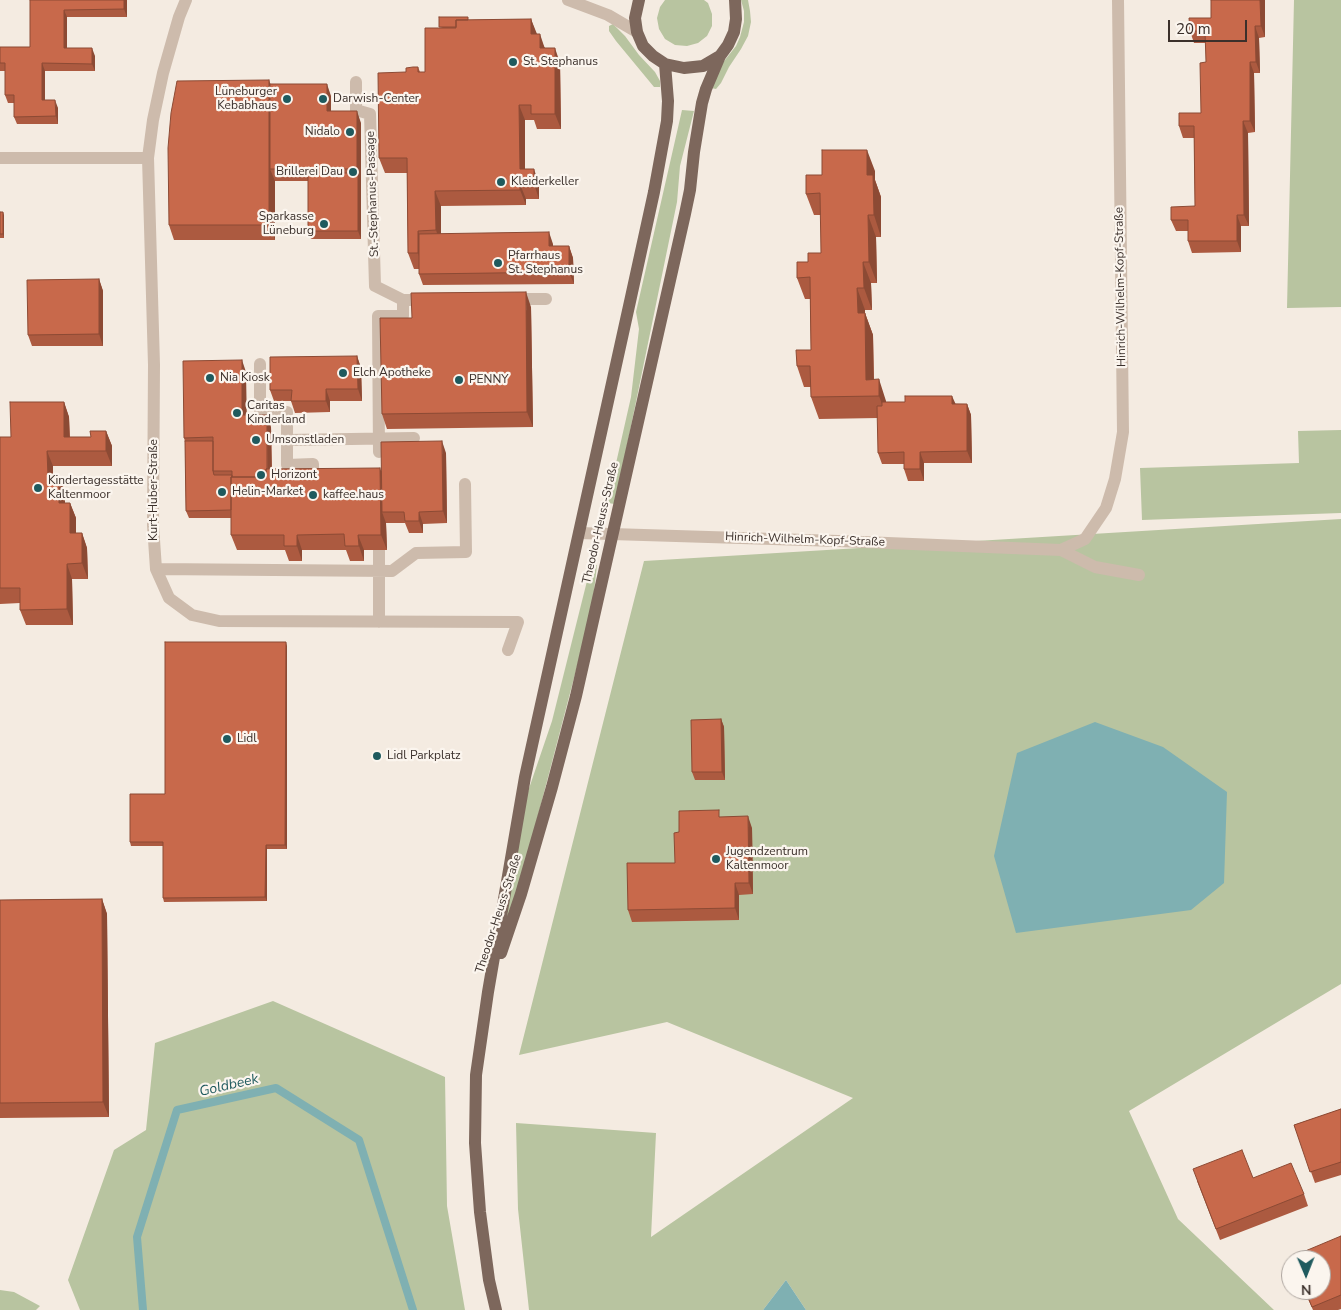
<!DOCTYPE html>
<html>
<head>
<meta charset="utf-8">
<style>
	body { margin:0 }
	#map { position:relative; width:1341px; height:1310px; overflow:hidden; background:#f4ebe1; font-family:"Nunito Sans",sans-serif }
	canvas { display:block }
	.north { position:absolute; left:1281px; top:1250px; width:50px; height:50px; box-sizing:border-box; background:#fbf5ee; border:1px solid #aea6a0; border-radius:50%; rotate:179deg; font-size:14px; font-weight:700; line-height:20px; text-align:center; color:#3b302b }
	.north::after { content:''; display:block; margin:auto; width:18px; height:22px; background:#1f5a5e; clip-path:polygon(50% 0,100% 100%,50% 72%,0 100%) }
	.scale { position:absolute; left:1168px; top:20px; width:79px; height:22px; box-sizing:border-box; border:2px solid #3b302b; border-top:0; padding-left:6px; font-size:15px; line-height:18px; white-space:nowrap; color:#3b302b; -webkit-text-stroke:4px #fbf5ee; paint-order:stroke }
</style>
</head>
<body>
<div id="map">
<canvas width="1341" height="1310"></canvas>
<div class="north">N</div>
<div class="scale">20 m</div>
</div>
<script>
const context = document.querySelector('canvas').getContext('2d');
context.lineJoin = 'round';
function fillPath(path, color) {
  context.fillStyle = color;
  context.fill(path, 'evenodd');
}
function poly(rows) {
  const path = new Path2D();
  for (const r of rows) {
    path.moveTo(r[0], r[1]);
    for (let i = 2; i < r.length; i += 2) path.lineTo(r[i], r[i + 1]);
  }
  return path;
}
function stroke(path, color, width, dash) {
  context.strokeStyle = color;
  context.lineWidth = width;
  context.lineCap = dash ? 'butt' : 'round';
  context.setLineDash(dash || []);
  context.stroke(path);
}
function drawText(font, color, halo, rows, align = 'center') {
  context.font = font + ' "Nunito Sans",sans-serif';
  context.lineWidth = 4.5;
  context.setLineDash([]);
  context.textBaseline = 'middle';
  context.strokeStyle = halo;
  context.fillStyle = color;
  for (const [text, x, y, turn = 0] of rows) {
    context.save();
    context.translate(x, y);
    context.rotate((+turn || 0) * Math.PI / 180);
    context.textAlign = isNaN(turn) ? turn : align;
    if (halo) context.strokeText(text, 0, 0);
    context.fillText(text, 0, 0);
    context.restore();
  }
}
fillPath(poly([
	[665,0,704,0,708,3,712,14,712,26,707,36,698,43,687,46,675,45,665,39,659,29,657,18,660,7],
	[741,0,748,0,750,11,751,22,748,36,741,49,729,67,721,83,716,89,711,88,721,65,736,46,740,37,744,22,744,11],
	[1294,0,1341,0,1341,307,1287,308],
	[613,24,625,36,639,55,655,72,660,81,660,87,654,87,616,41,609,31,609,26],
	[682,110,694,111,680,166,677,202,615,504,607,503,631,397,639,329,636,312],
	[1341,430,1341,513,1142,520,1140,468,1299,463,1298,431],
	[1341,519,1341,984,1129,1111,1178,1219,1274,1310,806,1310,786,1280,763,1310,529,1310,518,1209,516,1123,656,1133,651,1237,853,1098,667,1022,519,1055,644,561],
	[591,565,597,565,592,609,518,892,499,953,522,809,552,721],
	[273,1001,445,1077,447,1206,465,1310,80,1310,68,1280,114,1150,146,1130,155,1043],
	[0,1290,14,1292,40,1306,36,1310,0,1310]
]), '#b8c4a0');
fillPath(poly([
	[1095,722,1163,747,1227,792,1224,883,1191,910,1016,933,994,856,1017,753],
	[786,1280,806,1310,763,1310]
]), '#7fb0b2');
stroke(poly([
	[143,1310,137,1237,177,1110,276,1088,359,1140,413,1310]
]), '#7fb0b2', 8);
stroke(poly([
	[186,0,179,17,163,73,153,120,148,158,154,365,153,525,156,569,169,598,192,615,219,621,518,622,508,650],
	[568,0,608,15,637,32],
	[356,82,356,110,370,114,375,286,403,300,428,300],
	[0,158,148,158],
	[511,299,546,299],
	[260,364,260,412,287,412,287,465,313,464,313,484],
	[287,440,414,438],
	[379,452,378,316,403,316,403,300],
	[579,533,838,541,1061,550,1095,567,1139,575],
	[1061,550,1085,539,1106,508,1115,479,1123,432,1118,0],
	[156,569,392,571,416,553,466,552,465,484],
	[379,622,379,550]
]), '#cdbbac', 12);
stroke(poly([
	[639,0,635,18,637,32,643,46,653,56,665,64,684,68,703,66,720,56],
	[501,953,521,894,552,787,576,696,685,214,690,190,694,152,702,103,706,89,720,56,728,45,734,32,736,19,735,0],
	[496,1310,489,1280,480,1212,475,1143,476,1075,488,992,525,777,631,297,654,192,667,121,668,101,665,64]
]), '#7d675c', 12);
fillPath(poly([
	[30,0,127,0,127,17,67,17,67,48,95,56,95,71,45,71,45,100,58,108,58,124,17,124,14,117,14,103,8,103,5,95,5,71,0,71,0,47,30,47],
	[1211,0,1265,0,1265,37,1259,38,1260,73,1254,73,1255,132,1248,133,1249,226,1241,226,1241,252,1192,253,1188,241,1188,231,1176,231,1171,220,1195,206,1194,138,1183,138,1179,126,1201,113,1206,62,1206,43,1194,43,1190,31,1211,18],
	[531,19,536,34,545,48,560,63,561,129,537,129,534,120,525,120,525,169,539,184,539,199,526,199,526,205,441,206,441,234,553,244,553,246,569,246,573,258,574,284,423,285,419,274,419,269,414,269,408,253,407,173,385,173,379,158,406,72,418,67,420,72,425,72,439,28,469,20],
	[269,80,270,84,331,96,331,111,361,123,361,239,311,239,308,231,308,181,275,181,275,240,174,240,169,225],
	[875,171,875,180,881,197,881,237,876,237,877,283,871,283,872,310,865,310,865,313,873,335,874,379,886,402,967,404,971,415,972,463,924,463,924,481,908,481,904,469,904,464,882,464,878,453,878,418,819,419,811,397,811,387,804,387,797,366,811,350,810,299,805,299,797,278,808,262,821,253,821,215,814,215,806,194,822,175],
	[0,212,3,212,4,216,4,238,0,238],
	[99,279,103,291,103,346,32,346,28,335],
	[531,307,533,427,387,429,382,414],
	[357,356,361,368,362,401,330,401,330,412,295,413,291,401,274,401,270,390],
	[246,372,246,415,271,427,272,469,382,471,446,453,447,523,423,524,423,533,409,533,405,523,386,523,387,550,364,550,364,561,350,561,346,550,302,550,302,561,289,561,285,550,237,550,231,535,231,518,189,518,186,511,185,441,184,438],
	[64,402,69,417,70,437,91,437,106,431,112,446,112,466,53,466,53,476,65,491,65,503,70,503,76,518,76,533,82,533,87,548,88,579,72,579,73,625,26,625,20,610,20,603,0,604,0,437,11,437],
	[287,646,287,849,267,849,267,901,164,902,163,898,163,846,131,846,130,842,165,794],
	[721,719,724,727,725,780,695,780,692,772],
	[722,817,752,828,753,894,739,895,739,920,632,922,628,910,675,863,679,832],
	[102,899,107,914,109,1117,0,1118,0,900],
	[1341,1109,1341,1175,1315,1183,1294,1125],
	[1253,1178,1304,1194,1308,1206,1220,1240,1197,1181],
	[1341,1236,1341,1309,1338,1310,1313,1310,1304,1290,1321,1290]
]), '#ac5a40');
fillPath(poly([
	[124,0,127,0,127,17,124,9],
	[1260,0,1265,0,1265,37,1261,26],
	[64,10,67,17,67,56,64,48],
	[531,19,537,34,531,34],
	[1255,26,1259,38,1260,73,1256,62],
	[540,34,545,49,540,48],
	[92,48,95,56,95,71,92,64],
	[555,48,560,63,561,129,555,114],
	[1250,62,1254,73,1255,132,1250,121],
	[42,63,45,71,45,107,42,100],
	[269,80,274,96,270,169,275,181,275,240,269,225],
	[327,84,331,96,331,123,327,111],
	[55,100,58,108,58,124,56,116],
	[519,105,525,120,525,184,520,169],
	[357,111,361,123,361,239,358,231,358,173,357,169],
	[1243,121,1248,133,1249,226,1244,215],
	[867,150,875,171,875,180,881,197,881,237,874,215,867,175],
	[534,169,539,184,539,199,534,184],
	[520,184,526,199,526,205,520,190],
	[435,191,441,206,441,246,436,230],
	[3,212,4,216,4,238,3,234],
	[868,215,876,237,877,283,869,262],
	[1237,215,1241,226,1241,252,1237,241],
	[418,231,423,246,423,268,418,253],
	[549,232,553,244,553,258,549,246],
	[569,246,573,258,574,284,569,272],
	[863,262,871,283,872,310,864,288],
	[99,279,103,291,103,346,99,334],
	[857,288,865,310,865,335,858,313],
	[526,292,531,307,533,427,527,412],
	[865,313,873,335,874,396,866,380],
	[357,356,361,368,362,401,358,389],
	[242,360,246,372,247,427,242,415],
	[879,379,886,401,887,418,879,396],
	[326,389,330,401,330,412,326,401],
	[952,396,957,407,952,404],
	[64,402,69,417,70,452,64,437],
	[967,404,971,415,972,463,967,451],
	[267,415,271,427,272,492,268,480],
	[106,431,112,446,112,466,106,451],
	[442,441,446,453,447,523,443,511],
	[47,451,53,466,53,492,48,476],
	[920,452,924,463,924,481,920,469],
	[380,468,386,483,382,512,386,523,387,550,381,535],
	[59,476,65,491,65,518,59,503],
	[70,503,76,518,76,548,70,533],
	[419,512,423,524,423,533,419,521],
	[82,533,87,548,88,579,82,563],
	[297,535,302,550,302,561,297,546],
	[358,535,364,550,364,561,359,546],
	[67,564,72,579,73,625,67,609],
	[286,642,287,646,287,849,285,845],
	[721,719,724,727,725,780,722,772],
	[748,816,752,828,753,894,749,883],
	[266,845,267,849,267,901,265,897],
	[735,883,739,895,739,920,735,908],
	[102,899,107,914,109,1117,103,1102]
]), '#8c4a34');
const building = poly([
	[30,0,124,0,124,9,64,10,64,48,92,48,92,64,42,63,42,100,55,100,56,116,14,117,14,95,5,95,5,63,0,63,0,47,30,47,30,0],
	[1211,0,1260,0,1261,26,1255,26,1256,62,1250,62,1250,121,1243,121,1244,215,1237,215,1237,241,1188,241,1188,220,1171,220,1171,207,1195,206,1194,126,1179,126,1179,113,1201,113,1200,63,1206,62,1205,31,1190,31,1189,18,1211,18,1211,0],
	[439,17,468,17,468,20,456,20,456,27,439,27,439,17],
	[531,19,531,34,540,34,540,48,555,48,555,114,531,114,531,105,519,105,520,169,534,169,534,184,520,184,520,190,435,191,436,230,418,231,418,253,408,253,407,158,379,158,378,73,406,72,406,68,413,67,418,67,418,72,425,72,425,28,456,28,456,20,531,19],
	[269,80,269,225,169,225,168,148,171,113,177,81,269,80],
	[270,84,327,84,327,111,357,111,357,169,270,169,270,84],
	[822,150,867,150,867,175,873,175,874,215,868,215,869,262,863,262,864,288,857,288,858,313,865,313,866,380,879,379,879,396,811,397,810,366,797,366,796,350,811,350,810,277,797,278,797,262,808,262,808,253,821,253,820,193,806,194,806,175,822,175,822,150],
	[308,173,358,173,358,231,308,231,308,173],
	[0,212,3,212,3,234,0,234,0,212],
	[549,232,549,246,569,246,569,272,419,274,419,234,549,232],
	[99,279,99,334,28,335,27,280,99,279],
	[526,292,527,412,382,414,380,318,412,318,411,293,526,292],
	[357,356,358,389,326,389,326,401,291,401,292,390,270,390,270,357,357,356],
	[242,360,242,415,267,415,267,469,266,469,266,477,232,477,232,471,213,471,213,437,184,438,183,361,242,360],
	[905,396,952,396,952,404,967,404,967,451,920,452,920,469,904,469,904,452,878,453,877,406,882,406,882,402,905,402,905,396],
	[10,402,64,402,64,437,91,437,90,431,106,431,106,451,47,451,48,476,59,476,59,503,70,503,70,533,82,533,82,563,67,564,67,609,20,610,20,588,0,588,0,437,11,437,10,402],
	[185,441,213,441,213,471,214,475,232,475,232,477,231,477,231,510,186,511,185,441],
	[442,441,443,511,419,512,419,521,405,521,404,512,382,512,381,442,442,441],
	[380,468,381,535,358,535,359,546,345,546,344,534,297,535,297,546,284,546,284,535,231,535,231,477,266,477,266,469,380,468],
	[165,642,286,642,285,845,266,845,265,897,163,898,163,842,130,842,130,794,165,794,165,642],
	[721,719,722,772,692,772,691,720,721,719],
	[719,810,719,817,748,816,749,883,735,883,735,908,628,910,627,863,675,863,674,833,679,832,679,811,719,810],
	[102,899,103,1102,0,1103,0,900,102,899],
	[1341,1109,1341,1162,1310,1172,1294,1125,1341,1109],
	[1242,1150,1253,1178,1291,1163,1304,1194,1216,1229,1193,1169,1242,1150],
	[1341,1236,1341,1295,1312,1307,1305,1290,1321,1290,1321,1260,1293,1260,1291,1257,1341,1236]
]);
fillPath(building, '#c8694b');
stroke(building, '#8c4a34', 1);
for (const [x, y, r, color] of [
	[513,62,5,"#1f5a5e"],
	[287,99,5,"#1f5a5e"],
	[323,99,5,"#1f5a5e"],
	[350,132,5,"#1f5a5e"],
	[353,172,5,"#1f5a5e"],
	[501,182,5,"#1f5a5e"],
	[324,224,5,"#1f5a5e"],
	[498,263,5,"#1f5a5e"],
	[343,373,5,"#1f5a5e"],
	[210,378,5,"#1f5a5e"],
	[459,380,5,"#1f5a5e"],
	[237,413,5,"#1f5a5e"],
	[256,440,5,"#1f5a5e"],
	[261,475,5,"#1f5a5e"],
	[38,488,5,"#1f5a5e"],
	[222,492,5,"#1f5a5e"],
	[313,495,5,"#1f5a5e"],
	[227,739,5,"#1f5a5e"],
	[377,756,5,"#1f5a5e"],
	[716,859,5,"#1f5a5e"]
]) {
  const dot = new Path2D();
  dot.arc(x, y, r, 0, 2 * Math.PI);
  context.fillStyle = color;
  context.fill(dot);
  stroke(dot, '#fbf5ee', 2);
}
drawText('12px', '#3b302b', '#fbf5ee', [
	["St. Stephanus",523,62],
	["Lüneburger",277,92,"right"],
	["Kebabhaus",277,106,"right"],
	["Darwish-Center",333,99],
	["Nidalo",340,132,"right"],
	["Brillerei Dau",343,172,"right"],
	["Kleiderkeller",511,182],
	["Sparkasse",314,217,"right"],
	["Lüneburg",314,231,"right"],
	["Pfarrhaus",508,256],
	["St. Stephanus",508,270],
	["Elch Apotheke",353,373],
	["Nia Kiosk",220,378],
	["PENNY",469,380],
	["Caritas",247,406],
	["Kinderland",247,420],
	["Umsonstladen",266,440],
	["Horizont",271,475],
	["Kindertagesstätte",48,481],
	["Kaltenmoor",48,495],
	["Helin-Market",232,492],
	["kaffee.haus",323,495],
	["Lidl",237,739],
	["Lidl Parkplatz",387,756],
	["Jugendzentrum",726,852],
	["Kaltenmoor",726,866]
], 'left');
drawText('12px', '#3b302b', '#fbf5ee', [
	["St.-Stephanus-Passage",373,194,-92],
	["Hinrich-Wilhelm-Kopf-Straße",1121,287,-91],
	["Kurt-Huber-Straße",154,490,-90],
	["Theodor-Heuss-Straße",601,523,-77],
	["Hinrich-Wilhelm-Kopf-Straße",805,540,2],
	["Theodor-Heuss-Straße",499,914,-72]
]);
drawText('italic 14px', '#1f5a5e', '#fbf5ee', [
	["Goldbeek",229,1086,-13]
]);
</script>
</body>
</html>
